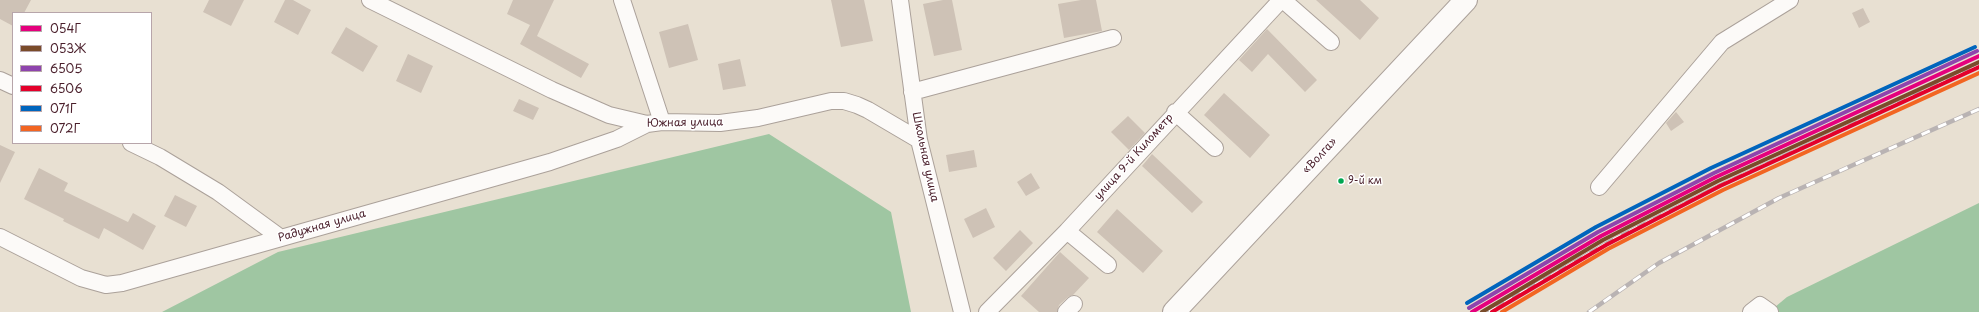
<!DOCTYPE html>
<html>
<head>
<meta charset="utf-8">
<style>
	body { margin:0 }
	#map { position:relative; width:1979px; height:312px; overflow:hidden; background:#e8e0d2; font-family:"Playpen Sans",sans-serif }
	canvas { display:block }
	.legend { position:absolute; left:12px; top:12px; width:140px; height:132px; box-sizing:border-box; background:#fff; border:1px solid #b7a5aa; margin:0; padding:5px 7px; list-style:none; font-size:12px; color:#4a1f2b }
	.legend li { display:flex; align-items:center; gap:8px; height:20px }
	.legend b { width:20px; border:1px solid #b7a5aa }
</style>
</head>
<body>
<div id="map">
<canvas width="1979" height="312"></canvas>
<ul class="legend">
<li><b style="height:5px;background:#e5007d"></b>054Г</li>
<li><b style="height:5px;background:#7a4b2a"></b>053Ж</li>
<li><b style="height:5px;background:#8e44ad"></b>6505</li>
<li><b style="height:5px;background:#e4002b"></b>6506</li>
<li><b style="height:5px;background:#0065bd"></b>071Г</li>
<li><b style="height:5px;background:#f26522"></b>072Г</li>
</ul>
</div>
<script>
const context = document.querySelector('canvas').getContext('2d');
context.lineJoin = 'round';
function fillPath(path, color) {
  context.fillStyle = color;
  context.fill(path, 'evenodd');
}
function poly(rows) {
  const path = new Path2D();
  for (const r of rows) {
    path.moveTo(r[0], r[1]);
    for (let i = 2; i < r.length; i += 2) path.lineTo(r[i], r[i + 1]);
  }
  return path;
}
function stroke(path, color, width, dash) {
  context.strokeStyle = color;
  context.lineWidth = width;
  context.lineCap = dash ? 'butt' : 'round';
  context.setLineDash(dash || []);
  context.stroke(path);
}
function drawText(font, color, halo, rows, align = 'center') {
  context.font = font + ' "Playpen Sans",sans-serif';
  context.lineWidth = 3;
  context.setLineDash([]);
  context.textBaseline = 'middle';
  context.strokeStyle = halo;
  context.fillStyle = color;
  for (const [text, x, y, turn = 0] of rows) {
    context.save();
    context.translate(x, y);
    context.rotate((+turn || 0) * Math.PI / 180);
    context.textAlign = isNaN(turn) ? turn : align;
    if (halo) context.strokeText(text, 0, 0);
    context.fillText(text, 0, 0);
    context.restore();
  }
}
fillPath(poly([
	[769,134,891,212,911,312,162,312,278,252],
	[1979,203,1979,312,1769,312,1787,297]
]), '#9fc6a2');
fillPath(poly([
	[0,0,31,0,24,13,13,13,13,26,0,19],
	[209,0,244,0,231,26,203,12],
	[285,0,293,0,311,10,298,35,274,22],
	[513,0,554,0,537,36,589,64,581,78,520,44,530,25,507,14],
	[831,0,864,0,873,41,841,47],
	[943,0,952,0,962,50,934,56,923,4],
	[1081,0,1096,0,1102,31,1064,38,1058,4],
	[1316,0,1360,0,1379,18,1360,40],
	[1863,8,1870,22,1859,28,1852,13],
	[688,24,698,60,669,68,659,32],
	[346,27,378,46,363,72,331,53],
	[1267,29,1317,80,1305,92,1268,54,1252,72,1239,60],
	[408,54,433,66,421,93,396,81],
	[740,59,746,86,723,90,718,64],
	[1224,93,1270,135,1250,158,1204,115],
	[519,99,539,108,533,120,513,111],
	[1676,112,1684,122,1671,131,1666,123],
	[1128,116,1145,133,1129,150,1111,132],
	[0,145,15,152,0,183],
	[974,150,977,167,949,172,946,155],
	[1152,154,1203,202,1192,213,1142,166],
	[39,168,68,183,64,191,128,222,133,213,156,226,143,250,104,228,99,239,63,221,64,219,24,199],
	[1031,173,1040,188,1026,196,1017,182],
	[175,195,197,206,186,227,164,216],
	[986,208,995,227,973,238,964,219],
	[1117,209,1163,251,1143,273,1097,232],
	[1020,230,1033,243,1006,271,993,258],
	[1060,252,1089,278,1073,295,1068,297,1059,305,1057,312,1039,312,1021,296]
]), '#cec2b6');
const minor = poly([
	[370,0,552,90,609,115,647,124,662,122,720,123,758,118,831,101,844,101,857,105,868,110,919,140],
	[622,0,662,122],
	[900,0,919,140,962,312],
	[1283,0,1331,42],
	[0,80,13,86],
	[912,92,1113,38],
	[1175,112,1215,148],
	[131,143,160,157,218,192,281,238],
	[1599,187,1722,42,1790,0],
	[1067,231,1108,265],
	[0,237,81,278,106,285,122,283,550,162,617,139,647,124],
	[987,312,1067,231,1281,0],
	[1066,312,1074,304],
	[1751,312,1760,305,1770,312]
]);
const highway = poly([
	[1174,312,1466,0]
]);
stroke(minor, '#aba19a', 18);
stroke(highway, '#aba19a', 24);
stroke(minor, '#fcfaf8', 16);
stroke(highway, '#fcfaf8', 22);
const rail = poly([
	[1489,312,1611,241,1721,185,1979,66],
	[1589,312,1659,263,1779,198,1979,109]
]);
stroke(rail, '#b9b3b3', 4.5);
stroke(rail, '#fff', 3, [9]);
stroke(poly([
	[1472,312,1601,236,1716,177,1979,56]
]), '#e5007d', 4);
stroke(poly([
	[1482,312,1603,240,1718,181,1979,62]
]), '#7a4b2a', 4);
stroke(poly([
	[1469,308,1598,232,1714,173,1977,51]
]), '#8e44ad', 4);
stroke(poly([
	[1492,312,1606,245,1720,186,1979,67]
]), '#e4002b', 4);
stroke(poly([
	[1467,303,1596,227,1711,168,1975,47]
]), '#0065bd', 4);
stroke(poly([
	[1502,312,1608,249,1723,190,1979,73]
]), '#f26522', 4);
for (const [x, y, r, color] of [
	[1341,181,3.5,"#00a651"]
]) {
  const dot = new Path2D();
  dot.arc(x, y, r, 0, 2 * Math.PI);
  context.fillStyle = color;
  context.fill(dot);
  stroke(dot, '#fff', 1.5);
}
drawText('10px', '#4a1f2b', '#fff', [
	["9-й км",1348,181]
], 'left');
drawText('11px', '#4a1f2b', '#fff', [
	["Южная улица",685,123,-1],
	["«Волга»",1320,156,-47],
	["Школьная улица",925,157,78],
	["улица 9-й Километр",1134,157,-48],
	["Радужная улица",322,226,-16]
]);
</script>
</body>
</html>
